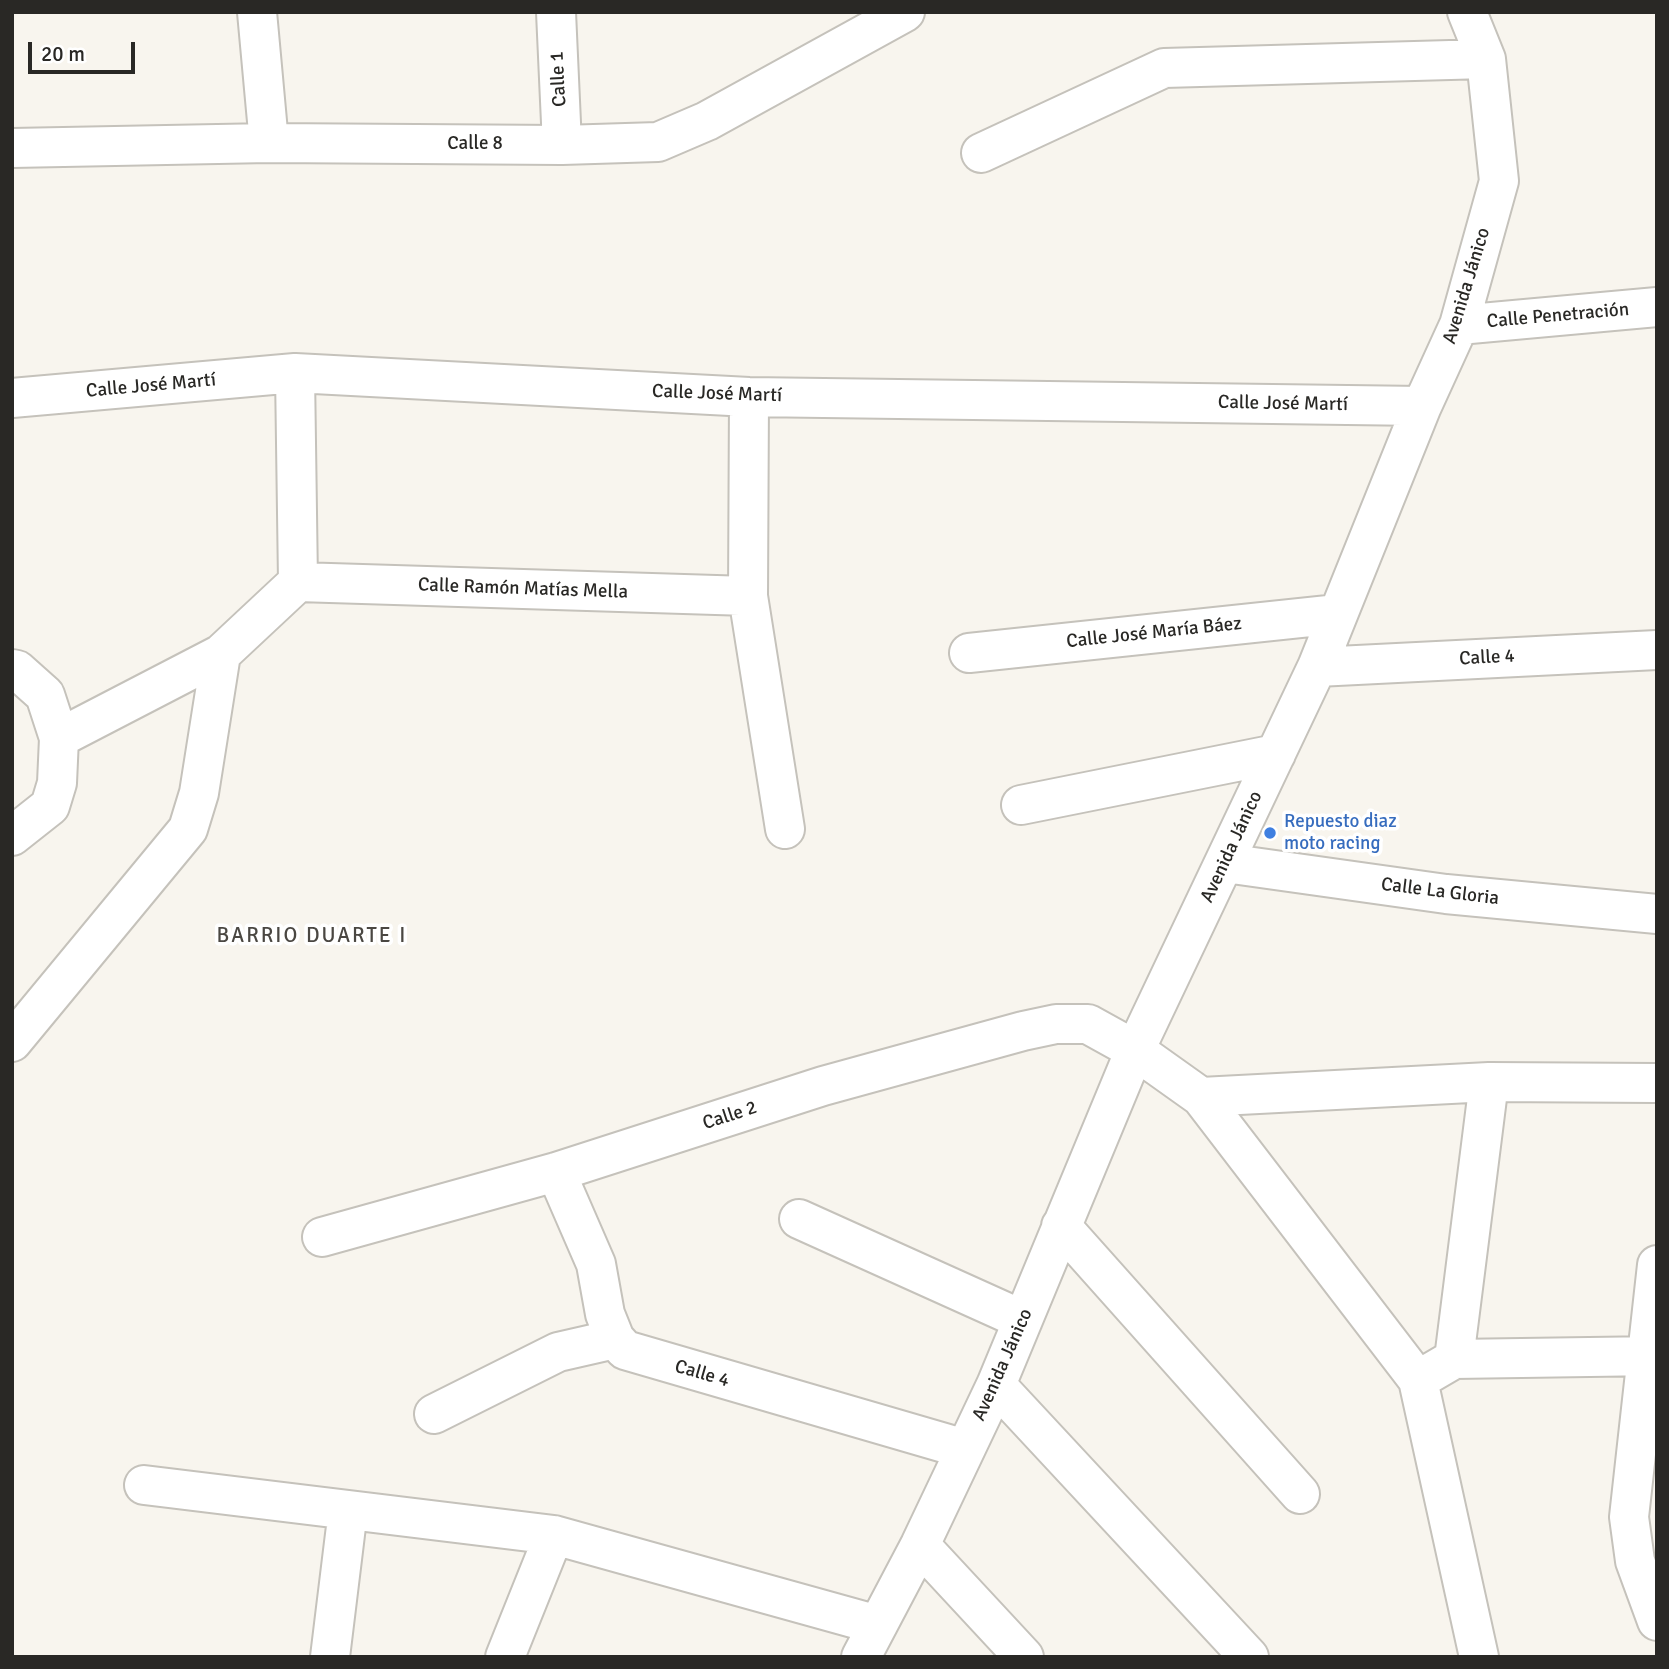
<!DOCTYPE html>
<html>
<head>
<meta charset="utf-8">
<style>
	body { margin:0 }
	#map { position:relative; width:1669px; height:1669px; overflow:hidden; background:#f8f5ee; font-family:Signika,sans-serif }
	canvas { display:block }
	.frame { position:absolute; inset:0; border:14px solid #292825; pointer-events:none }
	.scale { position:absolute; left:28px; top:42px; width:107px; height:32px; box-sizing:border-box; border:4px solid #292825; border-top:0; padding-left:9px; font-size:21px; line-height:24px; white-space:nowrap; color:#292825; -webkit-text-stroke:5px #fff; paint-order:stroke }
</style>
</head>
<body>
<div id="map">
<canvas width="1669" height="1669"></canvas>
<div class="frame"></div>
<div class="scale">20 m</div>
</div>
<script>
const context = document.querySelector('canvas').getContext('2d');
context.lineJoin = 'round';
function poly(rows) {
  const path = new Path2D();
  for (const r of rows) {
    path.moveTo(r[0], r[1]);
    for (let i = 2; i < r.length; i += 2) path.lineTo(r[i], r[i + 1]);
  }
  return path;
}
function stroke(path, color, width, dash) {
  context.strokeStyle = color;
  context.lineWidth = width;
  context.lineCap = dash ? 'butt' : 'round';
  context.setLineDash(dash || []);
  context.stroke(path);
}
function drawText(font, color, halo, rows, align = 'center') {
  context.font = font + ' Signika,sans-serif';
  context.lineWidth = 7;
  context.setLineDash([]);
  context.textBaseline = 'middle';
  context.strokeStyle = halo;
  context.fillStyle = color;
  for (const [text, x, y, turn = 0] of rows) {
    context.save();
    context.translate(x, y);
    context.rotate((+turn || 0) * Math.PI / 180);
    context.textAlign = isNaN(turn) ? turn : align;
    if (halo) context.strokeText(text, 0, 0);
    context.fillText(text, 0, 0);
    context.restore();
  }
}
const minor = poly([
	[257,12,269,143],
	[556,12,562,145],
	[12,148,269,143,562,145,658,142,707,121,905,12],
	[981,153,1164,68,1486,59],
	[1459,325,1657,307],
	[749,397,748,596,785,829],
	[12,398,295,373,749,397,1422,406],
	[298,582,748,596],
	[969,653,1338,614],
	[1317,667,1657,650],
	[12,669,17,670,45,695,59,738],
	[1021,805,1276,754],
	[12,836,50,806,57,783,59,738,221,654,298,582,295,373],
	[1225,863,1446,894,1657,914],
	[12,1042,188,829,199,793,221,654],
	[1201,1097,1489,1082,1657,1083],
	[556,1172,596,1264,605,1314,615,1339,625,1350,965,1449],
	[799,1219,1023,1320],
	[1061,1226,1300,1494],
	[322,1237,556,1172,823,1086,1023,1031,1056,1024,1088,1024,1135,1050,1201,1097,1418,1380,1454,1359,1657,1356],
	[1657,1265,1629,1517,1635,1561,1657,1621],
	[1454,1359,1489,1082],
	[1418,1380,1479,1657],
	[996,1385,1249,1657],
	[434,1414,558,1352,615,1339],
	[144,1485,554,1535,878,1625],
	[920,1545,1024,1657],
	[330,1657,348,1510],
	[505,1657,554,1535],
	[861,1657,920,1545,996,1385,1135,1050,1317,667,1422,406,1459,325,1499,181,1486,59,1467,12]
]);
stroke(minor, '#c5c2bb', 42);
stroke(minor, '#fff', 38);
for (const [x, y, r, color] of [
	[1270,833,7,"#3f7fe0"]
]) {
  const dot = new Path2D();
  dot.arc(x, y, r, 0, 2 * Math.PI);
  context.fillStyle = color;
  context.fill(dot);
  stroke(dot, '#fff', 2.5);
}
drawText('19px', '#292825', '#fff', [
	["Calle 1",559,79,-93],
	["Calle 8",475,144],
	["Avenida Jánico",1467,286,-73],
	["Calle Penetración",1558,316,-5],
	["Calle José Martí",151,386,-5],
	["Calle José Martí",717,394,2],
	["Calle José Martí",1283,404,1],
	["Calle Ramón Matías Mella",523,589,2],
	["Calle José María Báez",1154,633,-6],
	["Calle 4",1487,658,-3],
	["Avenida Jánico",1232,847,-65],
	["Calle La Gloria",1440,892,7],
	["Calle 2",730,1116,-18],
	["Avenida Jánico",1003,1365,-66],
	["Calle 4",702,1374,16]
]);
drawText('19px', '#366cbe', '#fff', [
	["Repuesto diaz",1284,822],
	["moto racing",1284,844]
], 'left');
context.letterSpacing = '2px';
drawText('21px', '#4a4742', '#fff', [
	["BARRIO DUARTE I",312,936]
]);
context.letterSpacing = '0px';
</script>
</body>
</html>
